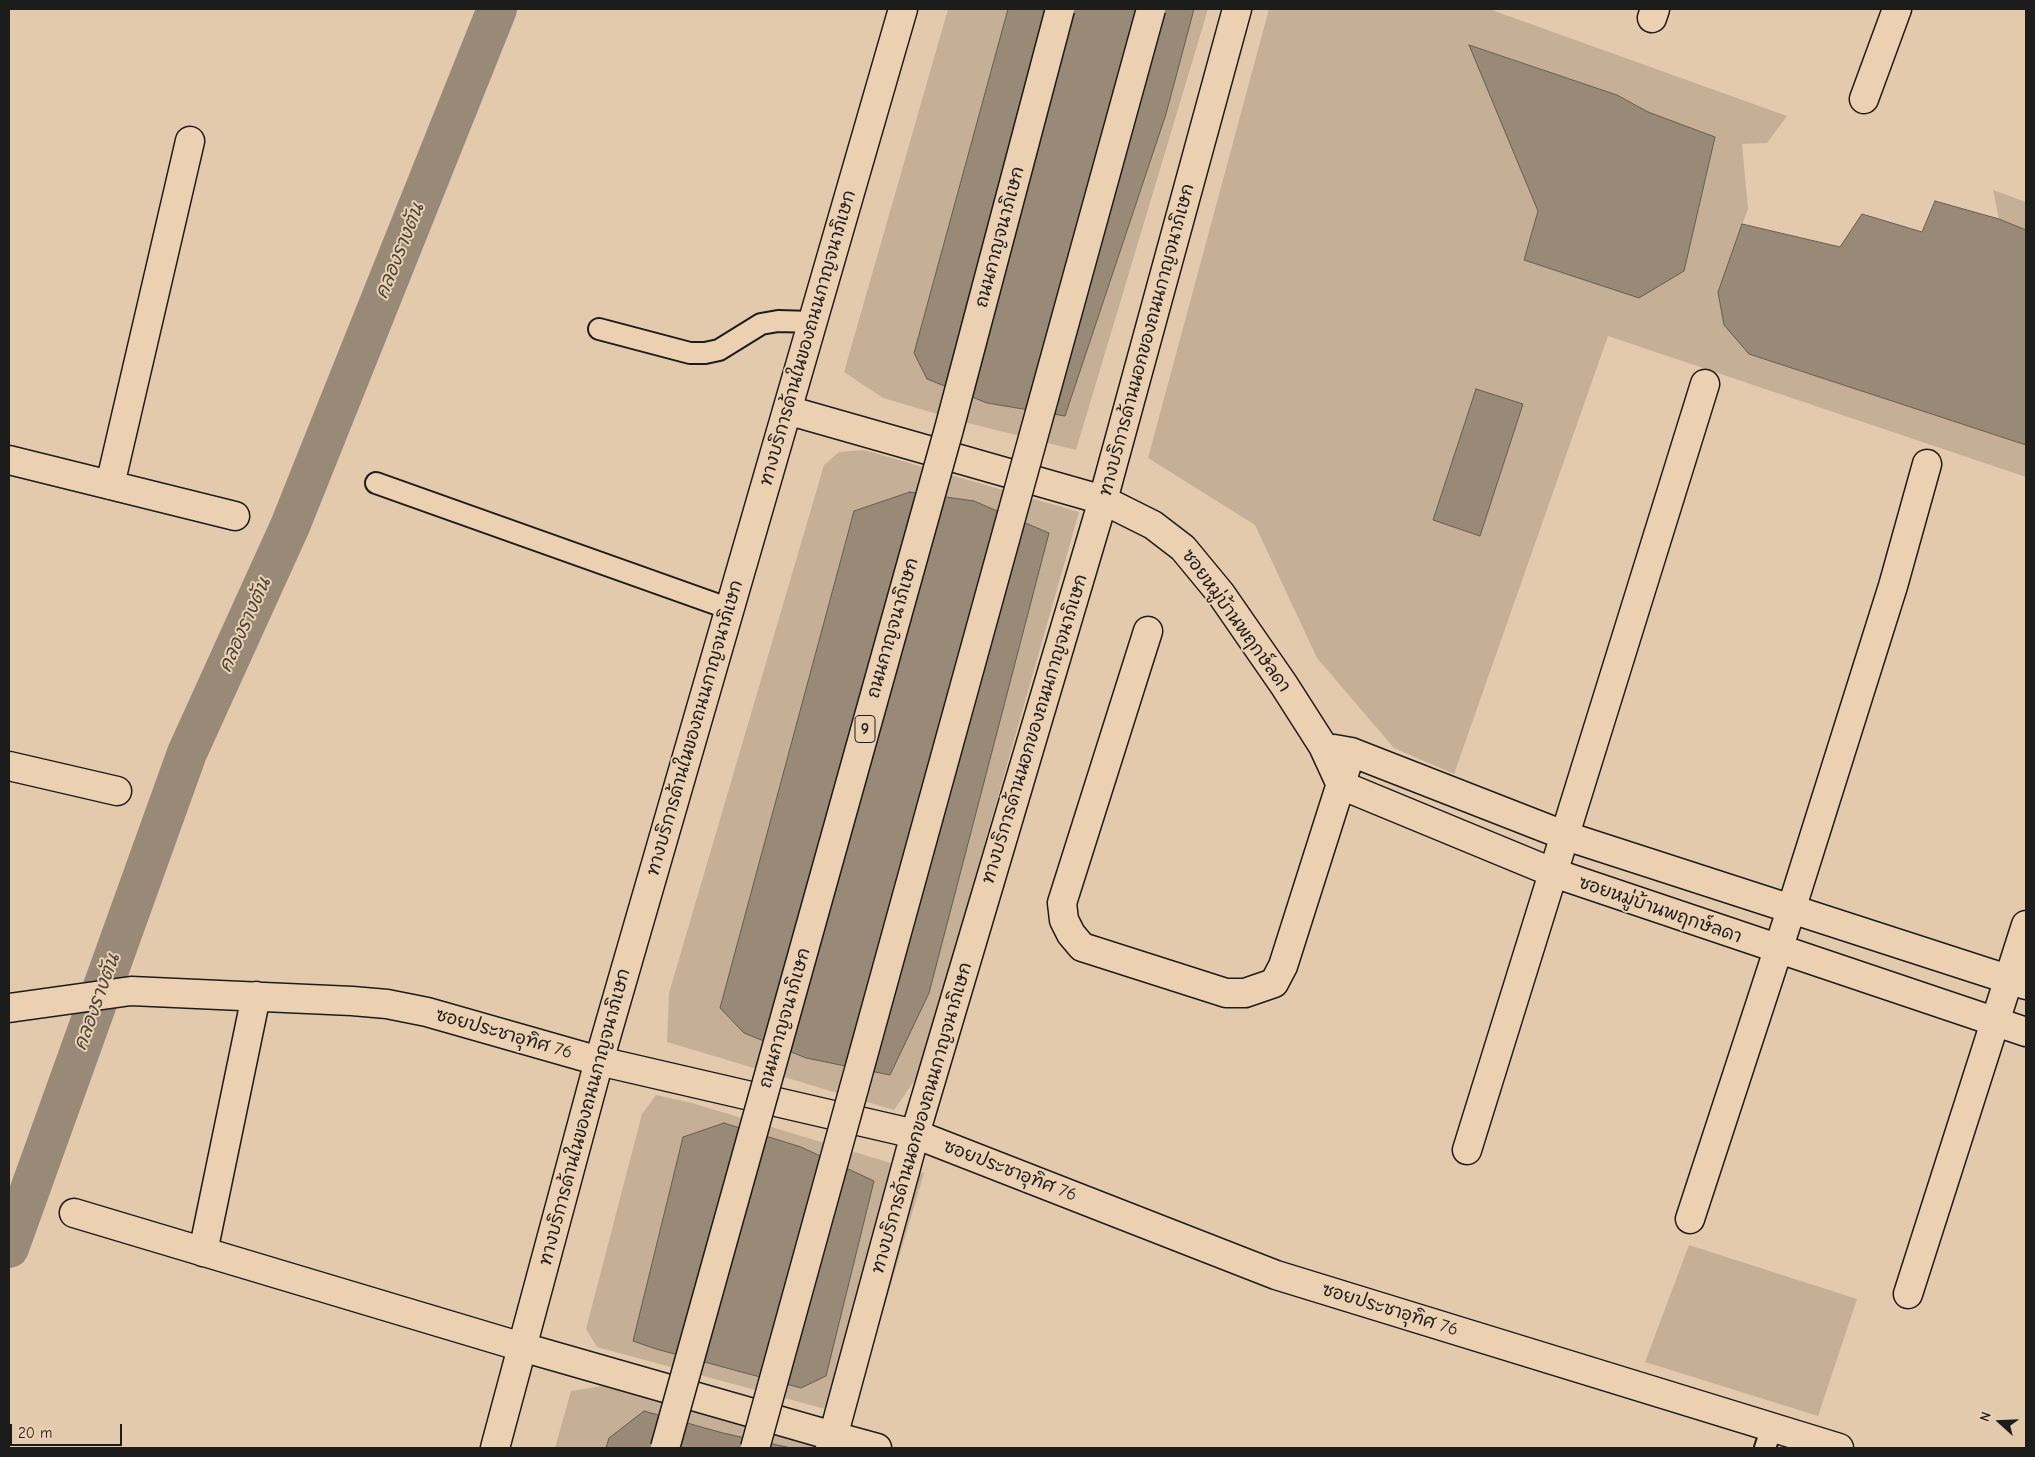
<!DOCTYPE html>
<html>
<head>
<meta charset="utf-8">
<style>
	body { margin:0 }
	#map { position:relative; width:2035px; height:1457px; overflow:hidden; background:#e3caac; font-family:"Comic Neue",sans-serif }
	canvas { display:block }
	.frame { position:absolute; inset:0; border:10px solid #1c1c1c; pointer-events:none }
	.north { position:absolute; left:1975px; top:1397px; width:50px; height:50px; -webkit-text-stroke:4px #ebd1b2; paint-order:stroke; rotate:290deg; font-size:14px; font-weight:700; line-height:20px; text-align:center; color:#1c1c1c }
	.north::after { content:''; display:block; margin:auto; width:18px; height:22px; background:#1c1c1c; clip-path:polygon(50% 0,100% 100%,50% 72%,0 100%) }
	.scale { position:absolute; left:10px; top:1424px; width:112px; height:22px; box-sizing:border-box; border:2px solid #1c1c1c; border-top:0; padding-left:6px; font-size:15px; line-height:18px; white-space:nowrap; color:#1c1c1c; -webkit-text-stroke:4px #ebd1b2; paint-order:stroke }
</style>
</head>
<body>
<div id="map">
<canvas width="2035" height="1457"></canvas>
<div class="frame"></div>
<div class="north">N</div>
<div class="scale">20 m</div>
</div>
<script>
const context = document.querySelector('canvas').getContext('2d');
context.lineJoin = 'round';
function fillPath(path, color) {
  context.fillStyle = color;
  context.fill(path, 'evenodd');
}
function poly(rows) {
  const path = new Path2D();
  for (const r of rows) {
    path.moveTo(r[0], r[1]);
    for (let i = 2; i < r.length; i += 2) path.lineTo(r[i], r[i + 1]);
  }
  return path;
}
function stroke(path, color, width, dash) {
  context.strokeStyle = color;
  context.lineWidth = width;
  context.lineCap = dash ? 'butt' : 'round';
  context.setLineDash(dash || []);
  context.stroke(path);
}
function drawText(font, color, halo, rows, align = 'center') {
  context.font = font + ' "Comic Neue","Playpen Sans Thai",sans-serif';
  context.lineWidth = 4;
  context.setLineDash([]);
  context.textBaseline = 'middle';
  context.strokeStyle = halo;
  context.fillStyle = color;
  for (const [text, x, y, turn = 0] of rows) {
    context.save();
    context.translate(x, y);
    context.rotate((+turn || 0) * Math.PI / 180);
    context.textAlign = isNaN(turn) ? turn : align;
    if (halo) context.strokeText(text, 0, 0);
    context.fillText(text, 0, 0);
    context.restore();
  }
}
fillPath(poly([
	[948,9,1208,9,1076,450,968,423,883,398,844,372],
	[1269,9,1489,9,1787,116,1767,143,1742,144,1748,209,1718,292,1749,354,2026,445,2026,477,1608,336,1454,774,1394,748,1317,658,1255,525,1148,458],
	[1470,45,1616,95,1648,112,1524,260,1538,211],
	[1993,190,2026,202,2026,230,1999,219],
	[864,450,1079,512,919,1074,894,1110,667,1042,669,993,824,465,839,452],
	[656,1095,692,1103,924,1173,854,1410,829,1410,597,1347,586,1329,642,1114],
	[1689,1245,1857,1299,1818,1416,1645,1362],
	[602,1386,830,1448,555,1448,571,1391]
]), '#c5b097');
const water = poly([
	[1008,9,1194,9,1166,114,1065,416,987,403,927,379,914,353,1008,9],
	[1469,45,1617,95,1648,112,1715,137,1684,271,1639,298,1524,260,1538,211,1469,45],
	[1935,201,1999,219,2026,230,2026,445,1749,354,1724,325,1718,292,1742,224,1840,247,1862,214,1922,232,1935,201],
	[1476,389,1523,404,1480,536,1433,520,1476,389],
	[910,492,974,501,1049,533,929,993,890,1075,806,1058,744,1033,720,1008,854,511,910,492],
	[724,1123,801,1147,874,1181,826,1376,801,1388,656,1349,633,1341,683,1137,724,1123],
	[644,1411,723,1433,791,1448,606,1448,609,1438,644,1411]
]);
fillPath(water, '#998977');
stroke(water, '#675d53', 1);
stroke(poly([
	[9,1248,187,753,290,526,497,9]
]), '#998977', 40);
const service = poly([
	[599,329,690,353,705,353,719,350,761,324,778,321,812,322],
	[376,483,730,609],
	[1765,1448,1772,1427]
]);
const minor = poly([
	[1652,18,1655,9],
	[1864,99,1897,9],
	[9,460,235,516],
	[110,485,190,141],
	[1103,500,1153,525,1183,548,1221,594,1284,685,1323,746,1341,785,1554,873,2026,1032],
	[1148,631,1062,903,1064,920,1071,934,1082,947,1226,993,1245,993,1274,983,1283,966,1351,752],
	[1334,749,1351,752,1566,836,2026,985],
	[9,766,117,791],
	[9,1008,131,991,352,1001,387,1004,427,1012,599,1061,915,1134,1276,1275,1839,1448],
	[1467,1150,1705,384],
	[74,1213,522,1347],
	[1690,1219,1791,910,1893,586,1927,464],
	[203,1252,256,996],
	[1908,1294,2026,925],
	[833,1436,877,1448]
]);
const secondary = poly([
	[787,410,1103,500],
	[522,1347,833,1436],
	[495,1448,599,1061,903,9],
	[830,1448,915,1134,1103,500,1237,9]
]);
stroke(service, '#1c1c1c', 24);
stroke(minor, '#1c1c1c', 31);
stroke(secondary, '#1c1c1c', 31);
stroke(service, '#ebd1b2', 20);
stroke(minor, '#ebd1b2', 28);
stroke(secondary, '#ebd1b2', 28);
const motorwayBridge = poly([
	[665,1448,949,429,1060,9],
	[755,1448,1151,9]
]);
stroke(motorwayBridge, '#1c1c1c', 31, []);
stroke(motorwayBridge, '#ebd1b2', 28);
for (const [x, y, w] of [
	[865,729,20]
]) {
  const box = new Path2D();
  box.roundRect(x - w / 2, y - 13.5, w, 27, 4);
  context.fillStyle = '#ebd1b2';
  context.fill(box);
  stroke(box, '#1c1c1c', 1);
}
drawText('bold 16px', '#1c1c1c', null, [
	["9",865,729]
]);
drawText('18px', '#1c1c1c', '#ebd1b2', [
	["ถนนกาญจนาภิเษก",1000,237,-75],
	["ทางบริการด้านในของถนนกาญจนาภิเษก",808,338,-74],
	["ทางบริการด้านนอกของถนนกาญจนาภิเษก",1147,340,-75],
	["ซอยหมู่บ้านพฤกษ์ลดา",1236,621,54],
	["ถนนกาญจนาภิเษก",893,628,-74],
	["ทางบริการด้านในของถนนกาญจนาภิเษก",695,728,-74],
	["ทางบริการด้านนอกของถนนกาญจนาภิเษก",1035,729,-73],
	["ซอยหมู่บ้านพฤกษ์ลดา",1660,910,19],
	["ถนนกาญจนาภิเษก",785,1018,-74],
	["ซอยประชาอุทิศ 76",504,1034,16],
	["ทางบริการด้านในของถนนกาญจนาภิเษก",585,1117,-75],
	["ทางบริการด้านนอกของถนนกาญจนาภิเษก",922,1118,-74],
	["ซอยประชาอุทิศ 76",1010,1171,21],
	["ซอยประชาอุทิศ 76",1390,1310,17]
]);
drawText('italic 19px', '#48423c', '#ebd1b2', [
	["คลองรางตัน",400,251,-68],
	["คลองรางตัน",245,625,-66],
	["คลองรางตัน",97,1002,-70]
]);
</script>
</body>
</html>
